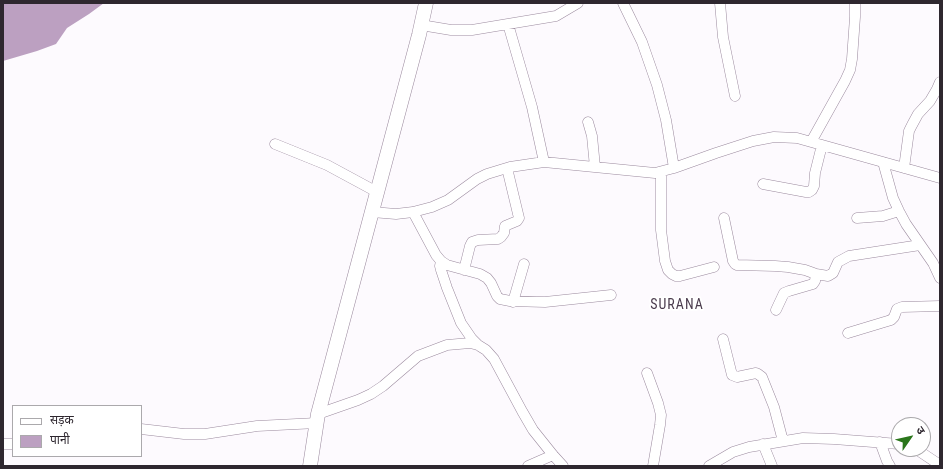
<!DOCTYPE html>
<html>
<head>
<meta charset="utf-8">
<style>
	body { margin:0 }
	#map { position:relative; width:943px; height:469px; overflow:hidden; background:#fdfafe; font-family:"Roboto Condensed","Noto Sans Devanagari",sans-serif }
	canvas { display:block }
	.frame { position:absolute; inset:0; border:4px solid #2e272f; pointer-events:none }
	.legend { position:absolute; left:12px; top:405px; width:130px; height:52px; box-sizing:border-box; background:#fff; border:1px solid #aba9ac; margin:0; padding:5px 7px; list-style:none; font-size:12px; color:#2e272f }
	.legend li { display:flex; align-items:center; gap:8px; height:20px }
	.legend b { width:20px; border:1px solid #aba9ac }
	.north { position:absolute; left:891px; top:417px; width:40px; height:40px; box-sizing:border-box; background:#fff; border:1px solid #aba9ac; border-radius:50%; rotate:56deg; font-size:11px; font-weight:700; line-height:16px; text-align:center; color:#2e272f }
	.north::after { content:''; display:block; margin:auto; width:14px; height:18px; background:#2a761b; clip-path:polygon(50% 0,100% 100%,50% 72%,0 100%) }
</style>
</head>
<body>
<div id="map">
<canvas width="943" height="469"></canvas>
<div class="frame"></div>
<ul class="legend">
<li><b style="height:5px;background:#fff"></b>सड़क</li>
<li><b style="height:11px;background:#bca0c1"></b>पानी</li>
</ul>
<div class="north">उ</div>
</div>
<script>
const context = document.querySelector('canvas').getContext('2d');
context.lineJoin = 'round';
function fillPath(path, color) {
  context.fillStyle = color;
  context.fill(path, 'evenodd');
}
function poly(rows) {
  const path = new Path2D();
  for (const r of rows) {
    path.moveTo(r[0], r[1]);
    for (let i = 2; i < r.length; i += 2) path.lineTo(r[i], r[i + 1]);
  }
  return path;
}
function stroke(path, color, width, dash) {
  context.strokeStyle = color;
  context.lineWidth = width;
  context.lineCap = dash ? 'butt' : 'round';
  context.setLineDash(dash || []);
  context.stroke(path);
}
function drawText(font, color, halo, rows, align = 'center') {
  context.font = font + ' "Roboto Condensed",sans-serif';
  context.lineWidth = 3.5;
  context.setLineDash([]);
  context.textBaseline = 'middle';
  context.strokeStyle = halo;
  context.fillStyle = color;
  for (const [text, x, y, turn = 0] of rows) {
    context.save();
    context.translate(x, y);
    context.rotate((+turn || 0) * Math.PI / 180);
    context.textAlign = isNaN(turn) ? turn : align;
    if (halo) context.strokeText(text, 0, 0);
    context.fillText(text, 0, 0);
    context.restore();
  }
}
fillPath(poly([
	[3,3,104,3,89,14,67,28,56,44,37,51,3,61]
]), '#bca0c1');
const street = poly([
	[623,3,642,42,657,85,666,120,674,168],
	[720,3,723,37,735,96],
	[508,24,532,107,544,162],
	[421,25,451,30,472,30,556,16,578,3],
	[588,122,592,136,595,167],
	[811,142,845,81,850,70,852,59,855,17,855,3],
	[275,144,327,165,377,192],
	[883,162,893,198,899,211,906,224,933,263,940,278],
	[904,168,909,131,912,125,918,114,930,101,937,89,940,82],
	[661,172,661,230,665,261,668,270,672,274,676,276,680,276,714,267],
	[763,184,806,192,809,192,812,190,814,186,815,173,822,145],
	[372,212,396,214,413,212,432,207,448,200,477,179,487,174,510,167,544,162,655,173,674,168,716,153,753,141,774,137,797,138,940,178],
	[413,212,436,255,441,261,447,265,480,274,487,278,491,283,497,296,500,299,510,301,545,302,611,295],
	[724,218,733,261,735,264,737,265,775,266,788,267,805,270,816,274,828,276,833,273,838,262,849,256,920,245],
	[857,218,883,216,899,211],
	[441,261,440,266,441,270,447,288,461,323,472,339,478,345],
	[464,270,470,246,472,242,478,240,498,239,501,237,504,233,505,226,517,221,519,218,507,168],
	[513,302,524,264],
	[776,310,784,293,789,291,813,284,815,281,816,274],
	[848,333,891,320,894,317,897,309,902,307,940,306],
	[723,339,732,375,737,377,756,373,758,374,762,377,774,407,783,441],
	[647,373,658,403,661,415,660,425,653,466],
	[318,414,358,400,371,394,383,386,418,356,447,345,470,343,478,345,486,350,494,359,522,411,533,430,553,455,563,466],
	[141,429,184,434,205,434,257,426,317,423],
	[880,442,887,461,890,466],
	[3,444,13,444],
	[763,444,772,466],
	[916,449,940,465],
	[528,466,553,455],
	[709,466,733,452,749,447,803,438,834,439,899,444]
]);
const secondary = poly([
	[310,466,318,414,419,35,426,3]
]);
stroke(street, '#9b8a9e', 11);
stroke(secondary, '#9b8a9e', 15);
stroke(street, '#fff', 10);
stroke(secondary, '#fff', 14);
context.letterSpacing = '1px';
drawText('14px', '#4b3c4e', '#fff', [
	["SURANA",677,305]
]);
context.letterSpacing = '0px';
</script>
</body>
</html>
